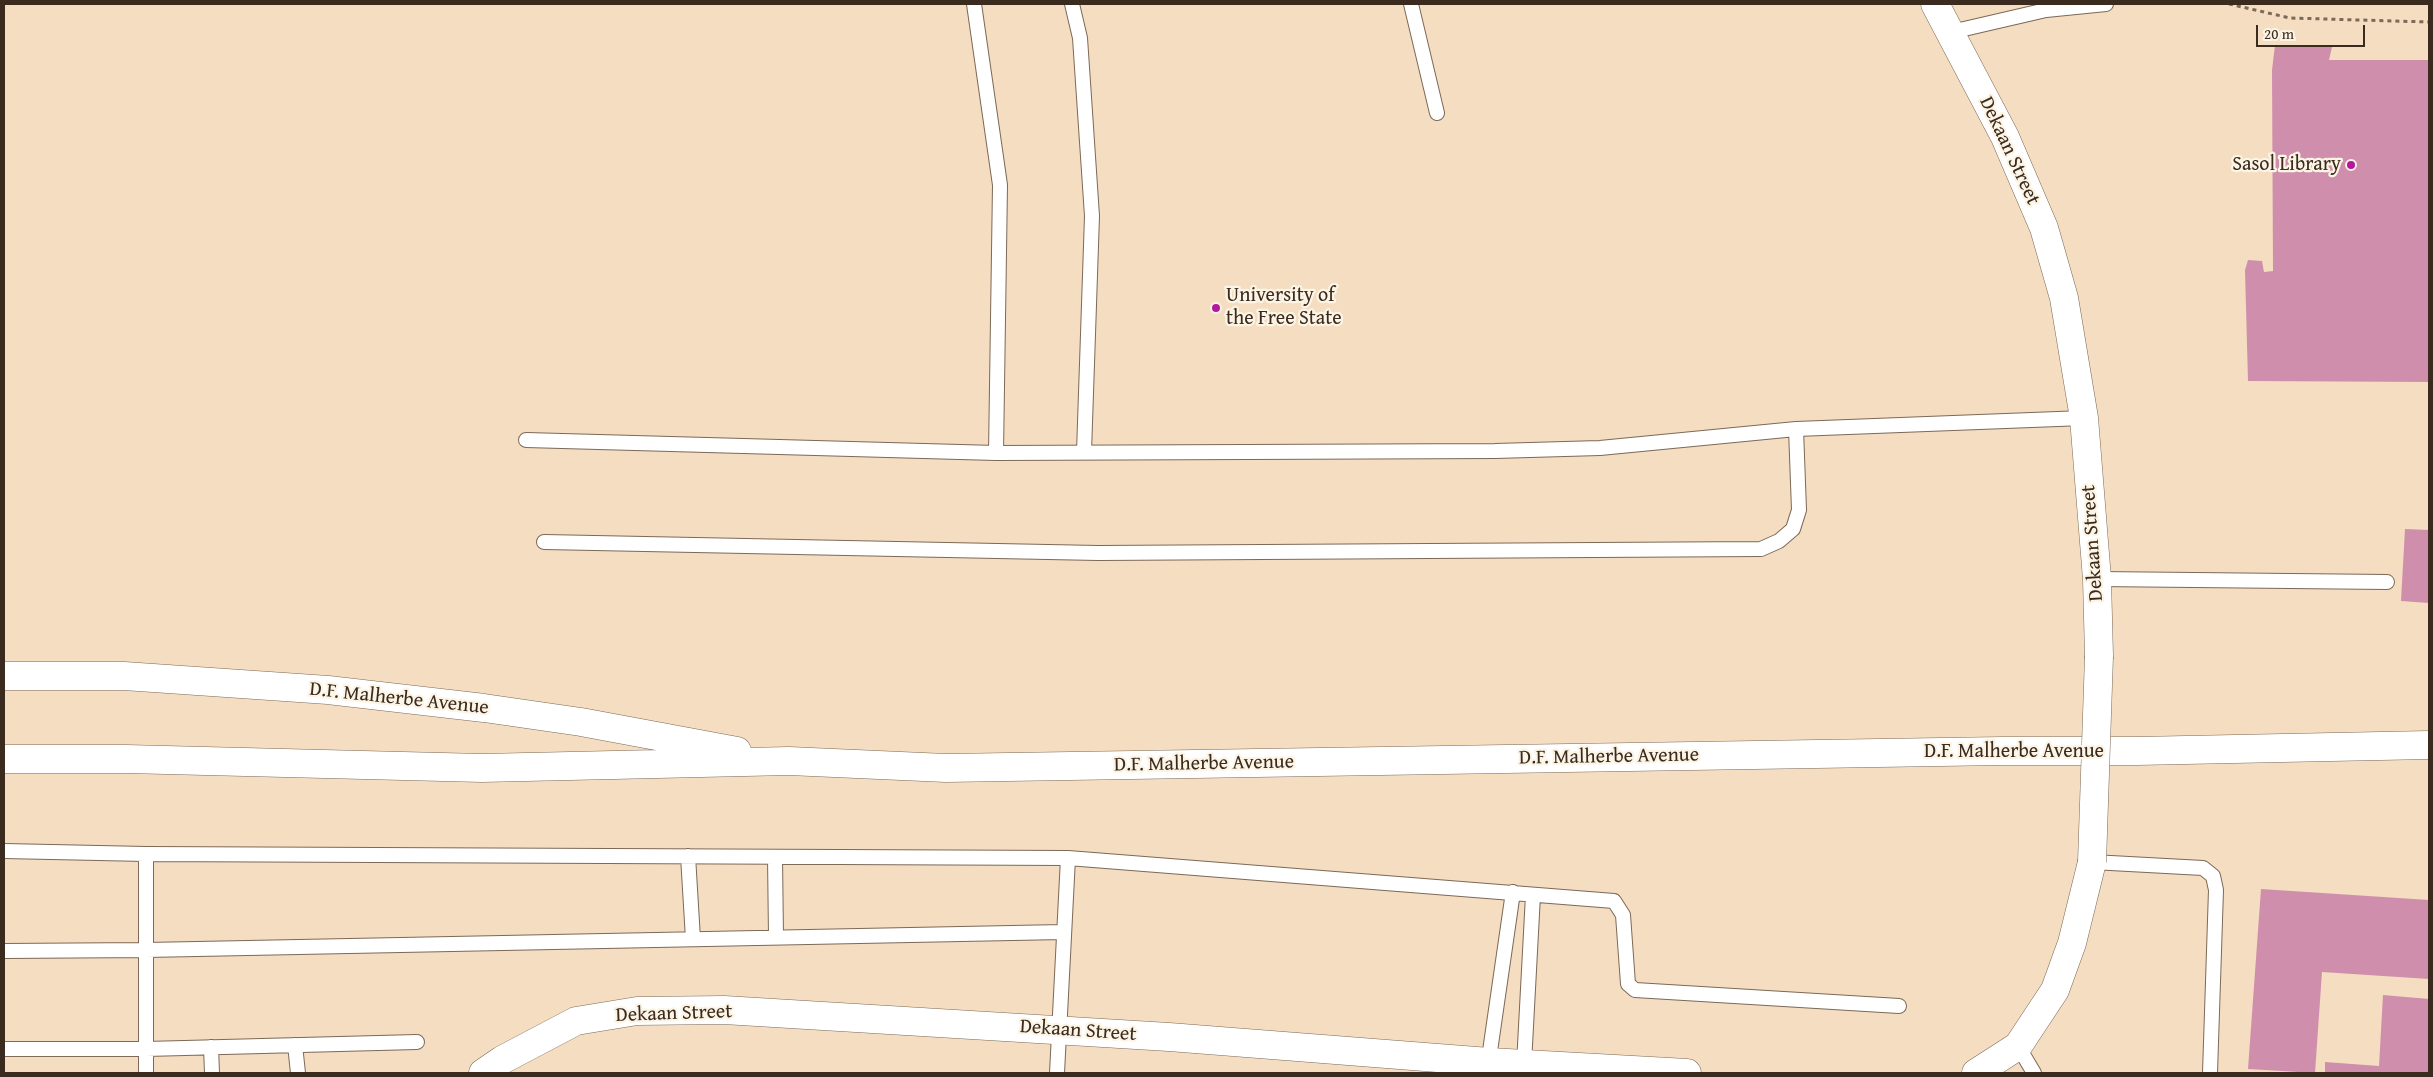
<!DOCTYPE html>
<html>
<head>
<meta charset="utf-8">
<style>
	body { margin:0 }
	#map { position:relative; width:2433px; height:1077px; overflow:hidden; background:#f4ddc0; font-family:"Gentium Book Plus",serif }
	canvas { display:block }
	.frame { position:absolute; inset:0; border:5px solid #3b2a1e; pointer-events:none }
	.scale { position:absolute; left:2256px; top:25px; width:109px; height:22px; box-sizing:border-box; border:2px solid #3b2a1e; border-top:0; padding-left:6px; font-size:15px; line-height:18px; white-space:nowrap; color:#3b2a1e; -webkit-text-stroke:4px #fcf5e5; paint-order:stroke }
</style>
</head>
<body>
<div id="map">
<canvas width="2433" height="1077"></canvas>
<div class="frame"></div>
<div class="scale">20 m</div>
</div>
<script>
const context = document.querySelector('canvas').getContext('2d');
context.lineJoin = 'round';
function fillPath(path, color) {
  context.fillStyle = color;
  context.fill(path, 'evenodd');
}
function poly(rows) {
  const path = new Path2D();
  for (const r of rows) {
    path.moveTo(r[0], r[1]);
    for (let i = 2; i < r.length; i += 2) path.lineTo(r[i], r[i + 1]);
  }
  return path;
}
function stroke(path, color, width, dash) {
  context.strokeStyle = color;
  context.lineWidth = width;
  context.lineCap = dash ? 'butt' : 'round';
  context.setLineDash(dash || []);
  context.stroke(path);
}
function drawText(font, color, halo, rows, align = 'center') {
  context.font = font + ' "Gentium Book Plus",serif';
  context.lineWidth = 4.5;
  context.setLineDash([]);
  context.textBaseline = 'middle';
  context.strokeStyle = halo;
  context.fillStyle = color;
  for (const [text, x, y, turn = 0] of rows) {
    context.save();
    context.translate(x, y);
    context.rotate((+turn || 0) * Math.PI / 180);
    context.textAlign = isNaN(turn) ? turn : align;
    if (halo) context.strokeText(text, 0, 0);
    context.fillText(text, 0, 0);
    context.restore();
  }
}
fillPath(poly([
	[2275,45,2332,47,2329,60,2429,60,2429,382,2248,381,2245,270,2248,260,2262,261,2264,272,2273,271,2272,70],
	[2405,529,2429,530,2429,603,2401,601],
	[2261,889,2429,900,2429,979,2322,972,2315,1073,2248,1069],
	[2383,995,2429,999,2429,1073,2325,1073,2325,1062,2379,1066]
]), '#cf8fac');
const service = poly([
	[974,4,1000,185,996,453],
	[1072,4,1080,38,1092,216,1084,452],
	[1411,4,1437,113],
	[1951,32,2046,10,2106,4],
	[526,440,996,453,1495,451,1600,448,1796,429,2084,418],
	[544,542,1098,553,1761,549,1779,541,1793,529,1799,510,1796,429],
	[2097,579,2387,582],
	[4,851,146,854,1068,858],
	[688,856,693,939],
	[775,857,776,937],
	[2092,862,2203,868,2213,876,2216,890,2210,1073],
	[4,951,146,950,1063,932],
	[295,1045,298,1073],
	[2018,1046,2034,1073],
	[211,1047,212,1073],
	[4,1049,146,1049,417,1042],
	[1524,1064,1533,895],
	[1488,1065,1513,892],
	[146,1073,146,854],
	[1057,1073,1068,858,1614,901,1623,915,1628,984,1635,990,1899,1006]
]);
const minor = poly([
	[1935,4,2005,137,2044,228,2064,298,2084,418,2097,579,2099,656],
	[483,1073,502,1060,576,1021,637,1011,724,1010,1169,1037,1489,1062,1687,1073],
	[1976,1073,2018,1046,2055,990,2072,943,2092,862]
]);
const tertiary = poly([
	[4,676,124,676,328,690,484,708,581,722,737,751],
	[4,759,126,759,482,768,789,761,946,768,2003,751,2137,751,2429,745]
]);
stroke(service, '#7c6957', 16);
stroke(minor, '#7c6957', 29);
stroke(tertiary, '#7c6957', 29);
stroke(poly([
	[2229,4,2290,18,2429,22]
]), '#7c6957', 3, [4, 4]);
stroke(service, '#fff', 14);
stroke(minor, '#fff', 28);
stroke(tertiary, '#fff', 28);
const minorBridge = poly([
	[2092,862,2099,656]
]);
stroke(minorBridge, '#7c6957', 29, []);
stroke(minorBridge, '#fff', 28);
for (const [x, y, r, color] of [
	[2351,165,5,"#b5179e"],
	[1216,308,5,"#b5179e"]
]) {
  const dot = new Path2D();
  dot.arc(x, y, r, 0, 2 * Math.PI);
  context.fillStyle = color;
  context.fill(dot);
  stroke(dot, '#fcf5e5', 2);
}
drawText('20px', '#3b2a1e', '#fcf5e5', [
	["Dekaan Street",2009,151,65],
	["Dekaan Street",2093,543,-94],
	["D.F. Malherbe Avenue",399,699,6],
	["D.F. Malherbe Avenue",2014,752],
	["D.F. Malherbe Avenue",1609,757,-1],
	["D.F. Malherbe Avenue",1204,764,-1],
	["Dekaan Street",674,1014,-2],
	["Dekaan Street",1078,1031,4]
]);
drawText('20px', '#3b2a1e', '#fcf5e5', [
	["Sasol Library",2341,165],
	["University of",1226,296,"left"],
	["the Free State",1226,319,"left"]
], 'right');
</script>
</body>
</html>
